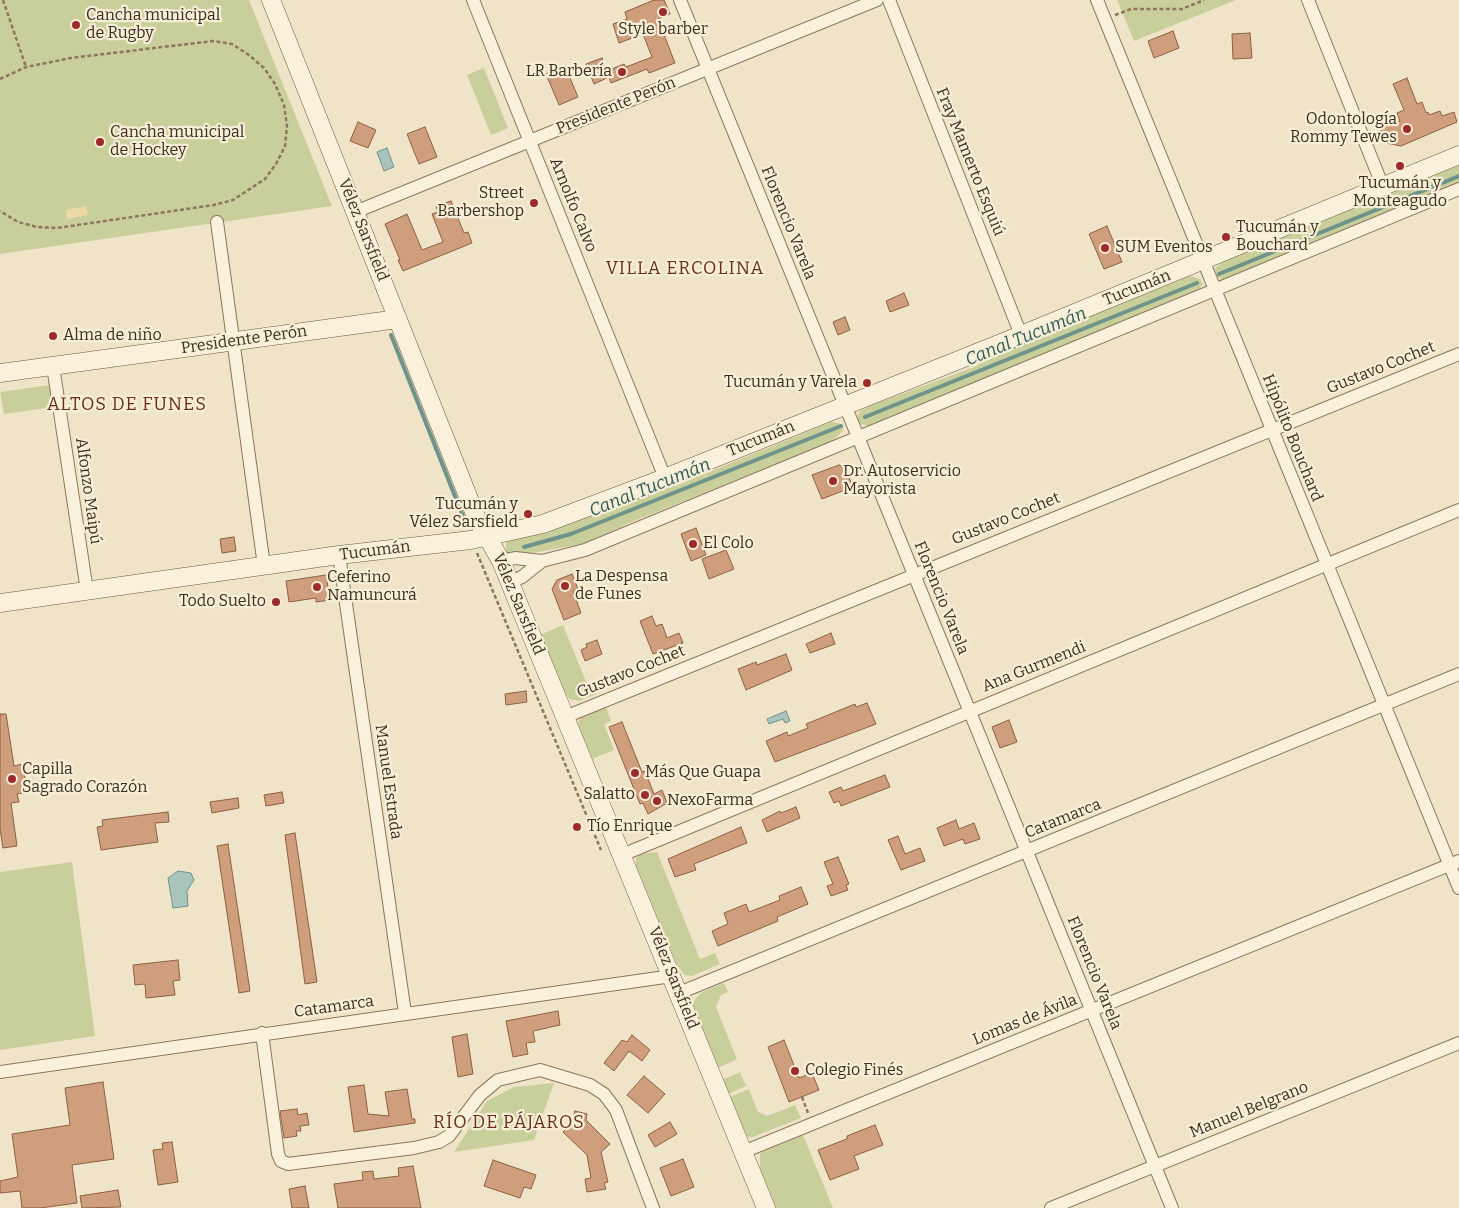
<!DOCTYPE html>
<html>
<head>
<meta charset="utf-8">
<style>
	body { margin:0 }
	canvas { display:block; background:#f0e4c8 }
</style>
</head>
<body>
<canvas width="1459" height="1208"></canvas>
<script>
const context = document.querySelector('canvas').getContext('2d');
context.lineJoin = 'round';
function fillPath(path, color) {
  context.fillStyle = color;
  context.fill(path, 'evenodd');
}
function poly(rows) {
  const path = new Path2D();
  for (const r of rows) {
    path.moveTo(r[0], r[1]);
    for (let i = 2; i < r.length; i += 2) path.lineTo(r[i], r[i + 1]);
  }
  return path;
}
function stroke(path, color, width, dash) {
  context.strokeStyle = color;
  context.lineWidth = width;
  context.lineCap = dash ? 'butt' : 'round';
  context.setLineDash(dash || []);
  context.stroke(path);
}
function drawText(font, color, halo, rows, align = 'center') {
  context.font = font + ' Bitter,serif';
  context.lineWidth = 4.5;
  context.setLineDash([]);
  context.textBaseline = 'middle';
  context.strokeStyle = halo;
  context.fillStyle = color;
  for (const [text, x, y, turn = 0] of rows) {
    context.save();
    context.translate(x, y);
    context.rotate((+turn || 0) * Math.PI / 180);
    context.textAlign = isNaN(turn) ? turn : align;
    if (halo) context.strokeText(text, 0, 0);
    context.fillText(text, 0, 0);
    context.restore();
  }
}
fillPath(poly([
	[0,0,249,0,332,206,0,254],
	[1117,0,1236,0,1134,41],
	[484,68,508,128,491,135,467,75],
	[1459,165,1459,183,1223,280,1216,276,1215,268,1224,261,1420,179],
	[1190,276,1200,279,1203,284,1198,291,868,426,857,423,856,420,860,411,872,405,974,367,1018,345],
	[50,385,53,407,4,414,0,392],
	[831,422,838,423,843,426,843,431,831,442,629,523,588,543,521,555,509,555,506,553,506,542,512,539,680,484],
	[563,625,587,684,594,687,597,694,580,701,569,699,562,688,540,635],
	[606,707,611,721,604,724,614,750,592,759,579,728,578,722,581,717],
	[657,852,700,959,715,953,720,964,692,976,685,975,678,967,636,866,636,858,641,854],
	[72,862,95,1036,0,1050,0,872],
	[724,983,728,992,721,995,716,1007,737,1059,718,1068,693,1004,696,998,702,992],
	[740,1072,746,1086,728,1094,722,1080],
	[554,1083,534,1140,454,1152,487,1101,514,1087],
	[749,1089,758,1112,767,1116,795,1105,801,1118,753,1137,749,1137,744,1134,730,1097],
	[803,1135,833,1208,776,1208,760,1170,760,1153]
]), '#c9cf9b');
fillPath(poly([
	[86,206,88,215,67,219,66,210]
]), '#ecd9a5');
const water = poly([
	[387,148,394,167,384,171,377,152,387,148],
	[786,711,790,721,785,723,783,719,769,724,767,719,786,711],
	[178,871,191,873,194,880,187,891,188,906,173,908,168,878,178,871]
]);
fillPath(water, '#a9c4bc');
stroke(water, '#6f938a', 1);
stroke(poly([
	[1219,274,1459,176],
	[391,335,466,524],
	[865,417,1197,283],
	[524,547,571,534,841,426]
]), '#6f938a', 4);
const building = poly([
	[654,0,664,0,670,14,658,19,675,63,649,73,647,69,611,83,607,71,624,64,626,67,652,57,643,34,619,43,613,24,627,19,625,12,654,0],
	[1173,31,1179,48,1154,58,1148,41,1173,31],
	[1250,33,1252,58,1233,59,1232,34,1250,33],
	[602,58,609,77,594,84,586,64,602,58],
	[565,66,578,97,559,105,546,74,565,66],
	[1407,78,1417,104,1422,102,1426,113,1428,112,1429,115,1440,111,1442,116,1454,112,1457,122,1401,146,1386,143,1380,128,1400,121,1397,113,1404,110,1393,84,1407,78],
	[358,122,376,130,368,148,350,141,358,122],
	[425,127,437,157,419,164,407,134,425,127],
	[451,201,464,233,468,232,472,243,403,271,398,260,400,260,385,224,407,214,422,250,443,242,432,214,438,212,436,206,451,201],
	[1107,226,1122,262,1104,269,1089,234,1107,226],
	[904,293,909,305,890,312,886,301,904,293],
	[845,317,850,330,838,335,833,322,845,317],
	[839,465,845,468,853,487,822,499,812,475,839,465],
	[696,528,706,555,691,561,681,534,696,528],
	[234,537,236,551,222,553,220,539,234,537],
	[726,550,734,569,709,579,702,559,726,550],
	[572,574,578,589,573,591,581,613,564,620,552,589,557,580,572,574],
	[326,575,330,600,316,602,316,598,289,602,286,581,326,575],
	[652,616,656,626,662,624,667,638,679,633,683,643,653,654,640,621,652,616],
	[831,633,835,644,810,653,806,644,831,633],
	[597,640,602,654,585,661,581,650,587,647,586,644,597,640],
	[786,654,792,670,746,690,738,669,756,662,757,665,786,654],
	[526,691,527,702,506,705,505,694,526,691],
	[867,703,876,724,775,762,766,741,787,732,788,736,808,728,806,724,855,704,856,707,867,703],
	[0,714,6,714,14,766,23,764,27,792,17,794,19,802,11,803,17,846,3,848,0,829,0,714],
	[1009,720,1017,742,1000,748,992,727,1009,720],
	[622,722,642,772,645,771,654,794,662,790,667,803,648,814,643,803,640,804,609,727,622,722],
	[885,775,890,787,841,806,839,801,834,803,829,792,841,787,843,791,885,775],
	[282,792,284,803,266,806,264,795,282,792],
	[238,798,239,808,212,813,210,802,238,798],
	[796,807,800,818,767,832,762,820,780,811,781,813,796,807],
	[168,812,169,822,155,823,158,842,101,850,97,827,103,826,102,820,168,812],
	[956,820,959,829,974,823,980,839,965,844,963,839,944,846,937,828,956,820],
	[741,827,747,843,694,864,696,870,675,877,668,859,741,827],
	[295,833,317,982,305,984,285,835,295,833],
	[898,836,905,854,920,848,925,861,901,870,888,840,898,836],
	[228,844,250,991,239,993,217,846,228,844],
	[838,857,849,884,846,885,848,890,831,896,827,886,833,884,824,862,838,857],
	[801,887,808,904,777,917,778,921,718,946,712,931,728,924,724,913,746,904,749,912,780,900,779,896,801,887],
	[178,960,180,980,173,981,175,995,146,998,145,984,135,985,133,965,178,960],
	[558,1011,560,1025,533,1031,535,1042,526,1043,528,1054,513,1057,506,1021,558,1011],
	[467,1034,473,1074,458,1077,452,1037,467,1034],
	[632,1035,650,1050,642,1061,629,1051,614,1071,604,1063,622,1040,627,1042,632,1035],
	[784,1040,799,1078,812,1073,819,1090,789,1102,768,1047,784,1040],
	[644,1076,665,1094,648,1113,627,1095,644,1076],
	[103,1082,114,1159,72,1165,77,1203,40,1208,22,1208,20,1191,0,1193,0,1181,18,1177,12,1134,70,1125,65,1088,103,1082],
	[364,1085,368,1114,389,1116,385,1092,407,1089,412,1119,415,1119,415,1123,354,1132,348,1087,364,1085],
	[297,1109,298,1115,307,1113,309,1125,300,1126,301,1131,296,1131,297,1136,284,1138,280,1111,297,1109],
	[575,1111,587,1114,586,1120,610,1144,601,1152,608,1182,604,1183,606,1189,587,1192,585,1179,591,1178,587,1155,563,1132,572,1123,575,1111],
	[670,1122,677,1134,655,1147,648,1135,670,1122],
	[875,1125,883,1145,854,1156,859,1169,830,1180,818,1150,847,1139,847,1136,875,1125],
	[172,1142,178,1182,158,1185,153,1150,163,1149,162,1143,172,1142],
	[683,1159,694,1187,671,1196,660,1168,683,1159],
	[493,1160,536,1175,531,1189,524,1187,520,1198,484,1186,493,1160],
	[413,1166,421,1208,338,1208,334,1184,363,1180,362,1172,373,1171,374,1179,399,1176,398,1168,413,1166],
	[305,1186,309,1208,292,1208,289,1189,305,1186],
	[118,1190,121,1207,82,1208,80,1196,118,1190]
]);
fillPath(building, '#cf9f7d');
stroke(building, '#8d5f41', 1);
const street = poly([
	[473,0,665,478],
	[680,0,1172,1208],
	[889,0,1021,335],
	[1097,0,1459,888],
	[1308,0,1383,187],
	[355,212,877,0],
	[217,222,264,566],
	[53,366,87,591],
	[339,555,405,1013],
	[501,561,515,558,542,561,585,550,1459,189],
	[510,582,522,577,542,561],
	[565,717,1459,354],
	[622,855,1459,510],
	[679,993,1459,674],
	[262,1033,278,1154,281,1161,288,1164,414,1148,439,1142,449,1136,480,1095,498,1080,540,1070,590,1085,604,1094,616,1110,653,1208],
	[0,1072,672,976],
	[743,1152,1459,861],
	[1051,1208,1459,1043]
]);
const secondary = poly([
	[271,0,477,519,501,561,766,1208],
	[0,373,398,319],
	[0,603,339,555,471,540,543,524,665,478,1021,335,1459,155]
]);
stroke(street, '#8d765c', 14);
stroke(secondary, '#6f573f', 19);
stroke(poly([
	[3,0,26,67],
	[1115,15,1131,9,1182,9,1204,0],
	[0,79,26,67,71,58,213,41,232,44,249,55,264,68,275,84,284,105,287,126,285,146,276,164,265,179,233,200,214,205,57,228,37,227,18,222,0,211],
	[477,553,601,850],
	[802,1097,808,1113]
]), '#8d765c', 2.5, [4, 2.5]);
stroke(street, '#faf1dc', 12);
stroke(secondary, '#faf1dc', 18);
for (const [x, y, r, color] of [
	[663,12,5,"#9e2a2b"],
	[76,25,5,"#9e2a2b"],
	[622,72,5,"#9e2a2b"],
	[1407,129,5,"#9e2a2b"],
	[100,142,5,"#9e2a2b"],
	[1400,166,5,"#9e2a2b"],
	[534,203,5,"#9e2a2b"],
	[1226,237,5,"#9e2a2b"],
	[1105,248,5,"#9e2a2b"],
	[53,336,5,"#9e2a2b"],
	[867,383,5,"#9e2a2b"],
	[833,481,5,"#9e2a2b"],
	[528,514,5,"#9e2a2b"],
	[693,544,5,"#9e2a2b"],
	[565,586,5,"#9e2a2b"],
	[317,587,5,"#9e2a2b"],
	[276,602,5,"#9e2a2b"],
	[635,773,5,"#9e2a2b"],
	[12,779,5,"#9e2a2b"],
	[645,795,5,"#9e2a2b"],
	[657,801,5,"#9e2a2b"],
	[577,827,5,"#9e2a2b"],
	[795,1071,5,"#9e2a2b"]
]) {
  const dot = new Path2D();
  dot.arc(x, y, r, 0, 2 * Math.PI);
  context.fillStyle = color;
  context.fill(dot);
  stroke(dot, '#f7eed8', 2);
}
drawText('16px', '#3d2e20', '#f7eed8', [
	["Cancha municipal",86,16],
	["de Rugby",86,34],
	["Style barber",663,30,"center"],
	["LR Barbería",612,72,"right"],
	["Odontología",1397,120,"right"],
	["Rommy Tewes",1397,138,"right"],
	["Cancha municipal",110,133],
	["de Hockey",110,151],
	["Tucumán y",1400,184,"center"],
	["Monteagudo",1400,202,"center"],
	["Street",524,194,"right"],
	["Barbershop",524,212,"right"],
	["Tucumán y",1236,228],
	["Bouchard",1236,246],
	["SUM Eventos",1115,248],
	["Alma de niño",63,336],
	["Tucumán y Varela",857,383,"right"],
	["Dr. Autoservicio",843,472],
	["Mayorista",843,490],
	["Tucumán y",518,505,"right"],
	["Vélez Sarsfield",518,523,"right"],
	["El Colo",703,544],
	["La Despensa",575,577],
	["de Funes",575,595],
	["Ceferino",327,578],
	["Namuncurá",327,596],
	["Todo Suelto",266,602,"right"],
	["Capilla",22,770],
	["Sagrado Corazón",22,788],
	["Más Que Guapa",645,773],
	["Salatto",635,795,"right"],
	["NexoFarma",667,801],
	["Tío Enrique",587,827],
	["Colegio Finés",805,1071]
], 'left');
drawText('16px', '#3d2e20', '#f7eed8', [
	["Presidente Perón",616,106,-22],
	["Fray Mamerto Esquiú",970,162,68],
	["Arnolfo Calvo",573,205,68],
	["Florencio Varela",788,223,68],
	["Vélez Sarsfield",363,230,68],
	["Tucumán",1137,288,-22],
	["Presidente Perón",244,340,-8],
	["Gustavo Cochet",1381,368,-22],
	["Hipólito Bouchard",1292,438,68],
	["Tucumán",761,439,-22],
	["Alfonzo Maipú",88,491,82],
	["Gustavo Cochet",1006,519,-22],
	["Tucumán",375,551,-7],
	["Florencio Varela",941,598,68],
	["Vélez Sarsfield",518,604,67],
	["Ana Gurmendi",1034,667,-22],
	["Gustavo Cochet",631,672,-22],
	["Manuel Estrada",388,782,82],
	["Catamarca",1063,819,-22],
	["Florencio Varela",1094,973,68],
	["Vélez Sarsfield",673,978,68],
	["Catamarca",334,1007,-8],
	["Lomas de Ávila",1025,1020,-22],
	["Manuel Belgrano",1249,1110,-22]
]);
context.letterSpacing = '1px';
drawText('18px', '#6b2e1e', '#f7eed8', [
	["VILLA ERCOLINA",685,269],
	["ALTOS DE FUNES",127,405],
	["RÍO DE PÁJAROS",509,1123]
]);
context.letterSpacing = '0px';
drawText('italic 18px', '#2f5d5a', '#f7eed8', [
	["Canal Tucumán",1026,337,-22],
	["Canal Tucumán",650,488,-22]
]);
</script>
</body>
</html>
